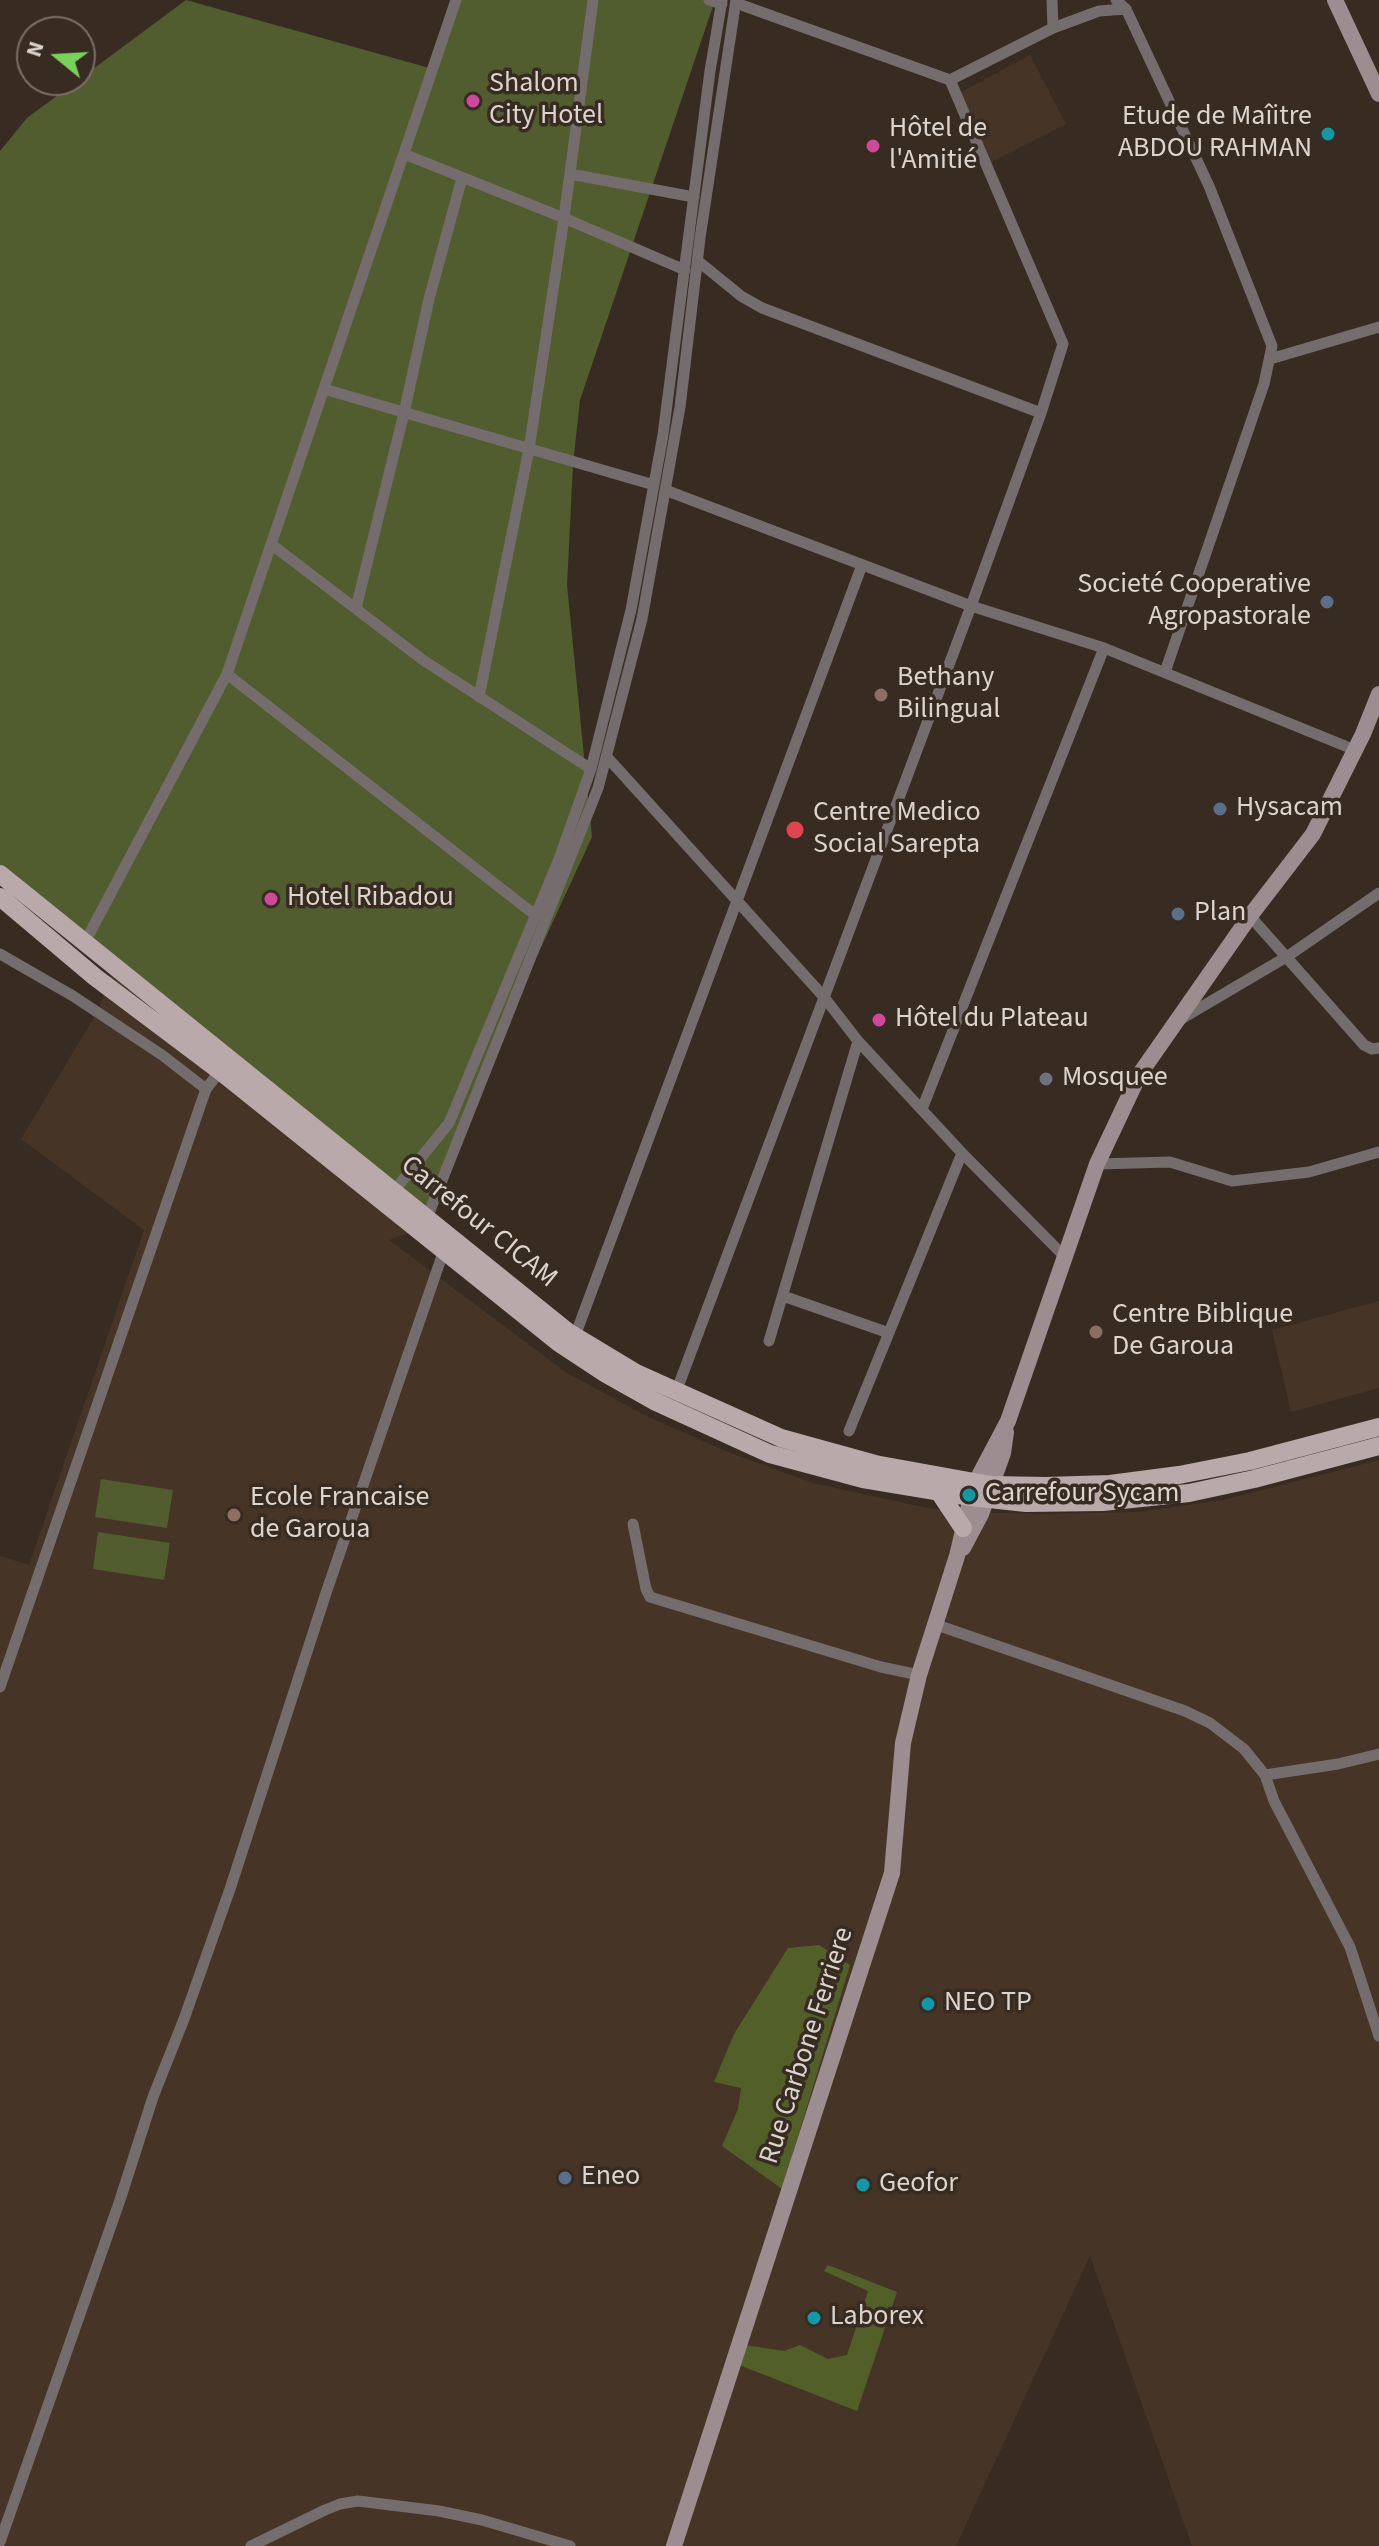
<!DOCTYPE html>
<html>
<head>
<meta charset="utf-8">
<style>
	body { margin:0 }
	#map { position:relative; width:1379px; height:2546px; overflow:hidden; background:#382c22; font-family:"Source Sans 3",sans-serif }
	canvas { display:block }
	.north { position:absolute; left:16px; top:16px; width:80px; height:80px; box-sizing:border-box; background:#382c22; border:2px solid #7a6f67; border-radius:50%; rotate:288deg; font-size:22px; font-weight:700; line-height:32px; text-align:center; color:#dcd4ce }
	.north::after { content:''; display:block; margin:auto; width:28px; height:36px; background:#77d259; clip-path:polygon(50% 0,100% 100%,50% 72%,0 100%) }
</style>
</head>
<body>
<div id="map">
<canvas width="1379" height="2546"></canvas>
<div class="north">N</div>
</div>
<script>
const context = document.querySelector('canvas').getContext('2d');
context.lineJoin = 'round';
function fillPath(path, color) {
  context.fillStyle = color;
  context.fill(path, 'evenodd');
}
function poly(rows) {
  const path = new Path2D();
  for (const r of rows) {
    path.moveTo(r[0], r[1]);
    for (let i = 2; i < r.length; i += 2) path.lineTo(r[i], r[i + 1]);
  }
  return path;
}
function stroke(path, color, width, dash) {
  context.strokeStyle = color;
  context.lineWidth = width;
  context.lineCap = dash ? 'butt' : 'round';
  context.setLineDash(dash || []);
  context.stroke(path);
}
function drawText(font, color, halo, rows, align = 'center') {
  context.font = font + ' "Source Sans 3",sans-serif';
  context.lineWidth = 7;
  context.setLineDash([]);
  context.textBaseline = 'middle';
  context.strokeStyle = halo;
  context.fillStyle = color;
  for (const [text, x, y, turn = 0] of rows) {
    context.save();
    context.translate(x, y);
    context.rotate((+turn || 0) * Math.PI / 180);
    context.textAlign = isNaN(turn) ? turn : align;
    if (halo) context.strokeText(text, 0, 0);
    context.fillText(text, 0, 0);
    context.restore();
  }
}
fillPath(poly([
	[1030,55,1066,124,985,165,956,95],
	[112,971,430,1225,389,1240,567,1373,648,1417,733,1454,813,1483,927,1508,957,1512,1044,1514,1137,1512,1223,1500,1379,1460,1379,2546,1192,2546,1090,2256,956,2546,0,2546,0,1556,29,1565,144,1230,21,1139,99,1009],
	[1379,1301,1379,1388,1291,1412,1272,1330]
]), '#463526');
fillPath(poly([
	[186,0,433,69,460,0,715,0,580,400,573,464,567,585,592,837,501,1034,430,1225,0,880,0,151,27,118],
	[101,1479,173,1490,167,1528,95,1517],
	[98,1532,170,1543,164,1580,93,1569]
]), '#515d2e');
fillPath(poly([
	[819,1945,850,1965,782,2189,722,2146,738,2109,741,2088,714,2082,734,2034,788,1948],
	[828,2265,897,2292,857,2411,739,2365,745,2345,784,2351,800,2345,828,2359,847,2355,868,2291,824,2271]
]), '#525f29');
stroke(poly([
	[709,0,722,4],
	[1116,0,1126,9,1209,186,1272,346,1264,384,1165,672],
	[1053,28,1099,11,1126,9],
	[950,80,1053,28,1052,0],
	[404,154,564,218,685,270],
	[570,174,694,197],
	[698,261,741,296,762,308,1041,413],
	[1270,359,1379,327],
	[324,389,654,485],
	[665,490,971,606,1104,648,1355,750],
	[271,544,423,660,591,769],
	[356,608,404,413,429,299,462,178],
	[227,674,535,915],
	[479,697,529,449,564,218,593,0],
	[607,757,824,997,858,1041,962,1153,1064,1256],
	[1250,916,1364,1045,1372,1049,1379,1048],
	[85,942,227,674,456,0],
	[0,954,73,996,162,1055,206,1089],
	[1181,1019,1288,956,1379,893],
	[922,1109,1104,648],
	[1097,1164,1170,1162,1232,1181,1309,1172,1379,1152],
	[394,1191,449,1123,559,859,591,769,631,610,663,435,710,71,722,0],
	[427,1218,598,788,642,619,680,407,700,238,736,0],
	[783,1296,889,1333],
	[575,1336,862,565],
	[769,1341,858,1041],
	[676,1392,971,606,1041,413,1063,344,950,80,736,3],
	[849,1431,962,1153],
	[633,1524,646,1589,650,1597,881,1667,919,1675],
	[937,1625,1185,1711,1210,1723,1244,1749,1265,1775,1274,1801,1350,1947,1379,2036],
	[0,1687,206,1089,220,1071],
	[1265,1775,1338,1764,1379,1754],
	[0,2542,120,2200,153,2097,184,2019,230,1889,327,1590,444,1250],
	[251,2546,325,2510,340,2504,358,2501,439,2511,482,2520,570,2546]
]), '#756c6d', 11);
stroke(poly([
	[1335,0,1379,94],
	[963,1548,981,1514,1003,1453,1006,1432],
	[674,2546,892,1873,903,1743,919,1675,957,1556,971,1497,980,1474,1008,1421,1097,1164,1139,1075,1250,916,1313,834,1363,734,1379,694]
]), '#9c8e90', 16);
stroke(poly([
	[0,874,568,1332,636,1373,781,1438,875,1464,991,1485,1046,1486,1110,1484,1179,1475,1250,1461,1379,1427],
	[0,897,95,977,220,1071,559,1343,606,1374,654,1401,770,1454,863,1479,971,1497,1026,1503,1103,1502,1189,1493,1254,1479,1379,1446],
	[939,1492,963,1528]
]), '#baa9ab', 18);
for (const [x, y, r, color] of [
	[473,101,8,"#d1479c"],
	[1328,134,8,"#0f9aa8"],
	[873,146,8,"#d1479c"],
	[1327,602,8,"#5c6f8a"],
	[881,695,8,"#8d6e63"],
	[1220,809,8,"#5c6f8a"],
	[795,830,10,"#e0444e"],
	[271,899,8,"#d1479c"],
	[1178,914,8,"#5c6f8a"],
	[879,1020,8,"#d1479c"],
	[1046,1079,8,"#6b7280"],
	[1096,1332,8,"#8d6e63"],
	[969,1495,8,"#0f9aa8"],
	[234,1515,8,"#8d6e63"],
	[928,2004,8,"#0f9aa8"],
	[565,2178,8,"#5c6f8a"],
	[863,2185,8,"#0f9aa8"],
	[814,2318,8,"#0f9aa8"]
]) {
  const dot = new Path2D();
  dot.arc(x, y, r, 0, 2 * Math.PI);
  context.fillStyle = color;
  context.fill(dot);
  stroke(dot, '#382c22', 3);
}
drawText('28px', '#dcd4ce', '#382c22', [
	["Shalom",489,85],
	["City Hotel",489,117],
	["Etude de Maîitre",1312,118,"right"],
	["ABDOU RAHMAN",1312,150,"right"],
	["Hôtel de",889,130],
	["l'Amitié",889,162],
	["Societé Cooperative",1311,586,"right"],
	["Agropastorale",1311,618,"right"],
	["Bethany",897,679],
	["Bilingual",897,711],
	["Hysacam",1236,809],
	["Centre Medico",813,814],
	["Social Sarepta",813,846],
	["Hotel Ribadou",287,899],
	["Plan",1194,914],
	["Hôtel du Plateau",895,1020],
	["Mosquee",1062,1079],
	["Centre Biblique",1112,1316],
	["De Garoua",1112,1348],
	["Carrefour Sycam",985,1495],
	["Ecole Francaise",250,1499],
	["de Garoua",250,1531],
	["NEO TP",944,2004],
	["Eneo",581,2178],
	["Geofor",879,2185],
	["Laborex",830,2318]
], 'left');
drawText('28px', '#dcd4ce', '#382c22', [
	["Carrefour CICAM",478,1223,39],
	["Rue Carbone Ferriere",808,2046,-72]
]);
</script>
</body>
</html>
